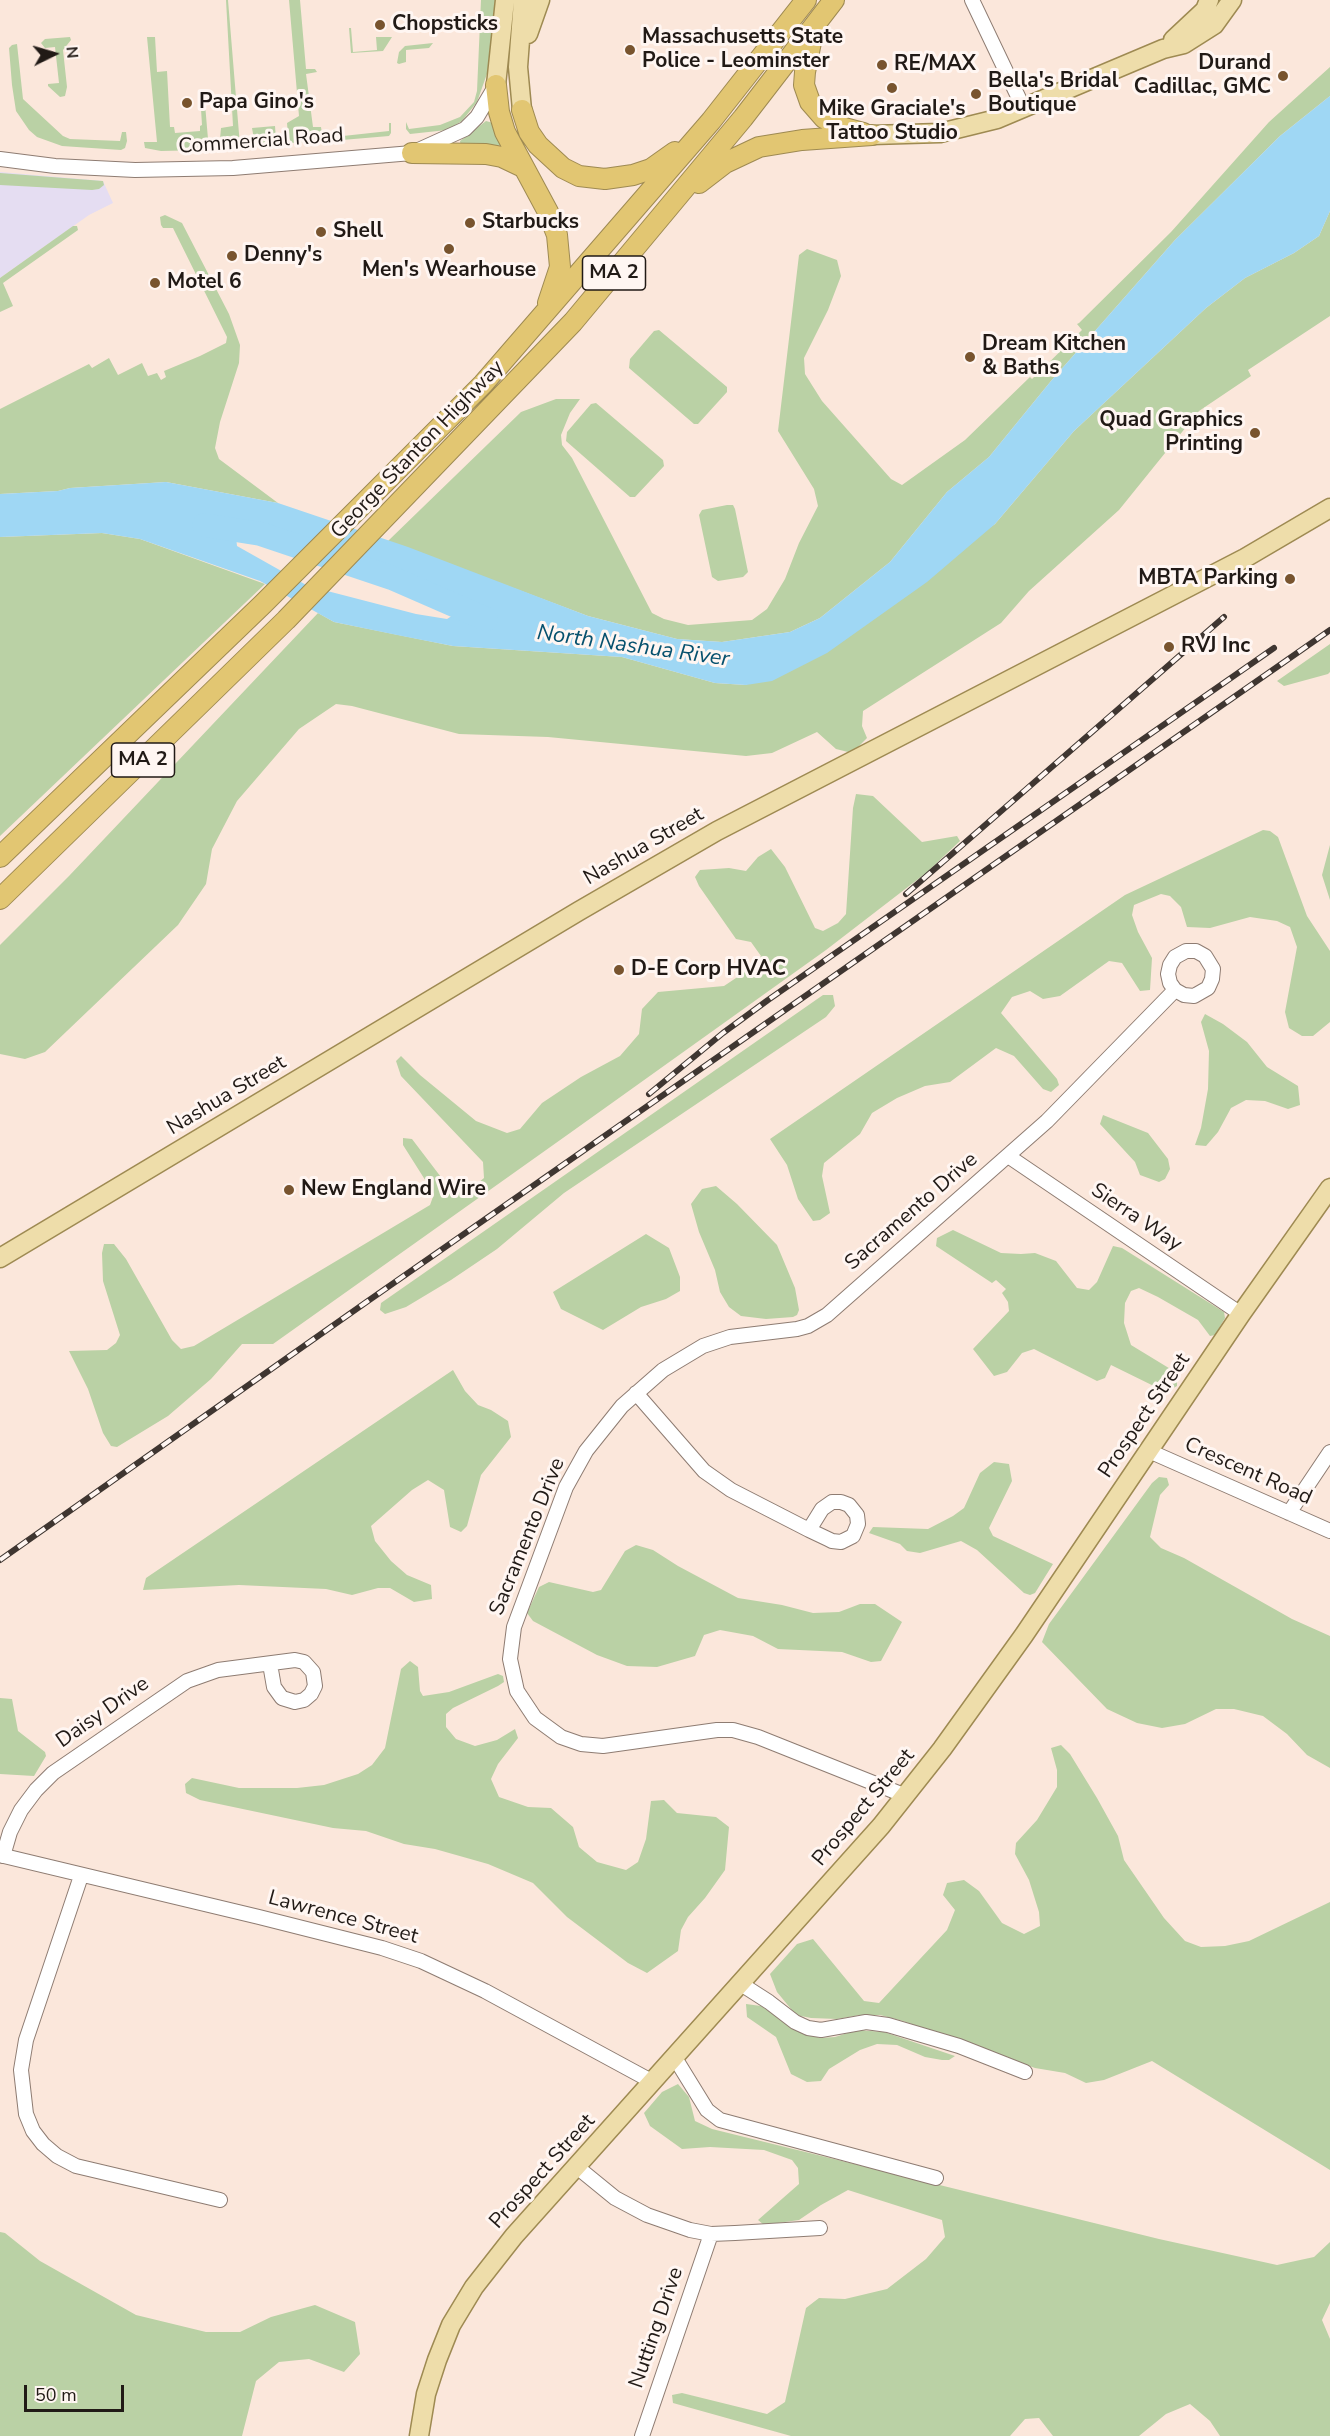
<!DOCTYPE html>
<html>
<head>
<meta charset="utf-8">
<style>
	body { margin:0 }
	#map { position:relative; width:1330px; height:2436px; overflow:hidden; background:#fbe7db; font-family:"Nunito Sans",sans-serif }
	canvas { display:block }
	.north { position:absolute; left:24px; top:24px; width:60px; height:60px; -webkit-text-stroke:4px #fff6f2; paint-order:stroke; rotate:85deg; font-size:16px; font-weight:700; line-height:24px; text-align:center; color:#211a16 }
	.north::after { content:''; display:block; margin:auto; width:21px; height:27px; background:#211a16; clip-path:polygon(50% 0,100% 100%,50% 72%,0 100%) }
	.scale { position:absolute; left:24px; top:2385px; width:100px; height:27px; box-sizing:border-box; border:3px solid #211a16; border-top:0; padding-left:8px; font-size:18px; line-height:21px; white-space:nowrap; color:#211a16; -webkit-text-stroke:4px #fff6f2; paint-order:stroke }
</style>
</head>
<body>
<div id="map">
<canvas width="1330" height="2436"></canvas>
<div class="north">N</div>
<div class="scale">50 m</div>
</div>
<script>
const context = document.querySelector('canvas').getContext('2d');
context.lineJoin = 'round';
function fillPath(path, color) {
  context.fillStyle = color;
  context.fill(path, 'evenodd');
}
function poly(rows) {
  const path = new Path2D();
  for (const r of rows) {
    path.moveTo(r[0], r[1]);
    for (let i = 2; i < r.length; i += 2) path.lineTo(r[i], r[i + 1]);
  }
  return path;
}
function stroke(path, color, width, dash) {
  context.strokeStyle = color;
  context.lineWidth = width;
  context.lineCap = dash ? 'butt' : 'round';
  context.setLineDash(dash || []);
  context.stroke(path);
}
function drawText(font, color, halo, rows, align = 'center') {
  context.font = font + ' "Nunito Sans",sans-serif';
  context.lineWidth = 6;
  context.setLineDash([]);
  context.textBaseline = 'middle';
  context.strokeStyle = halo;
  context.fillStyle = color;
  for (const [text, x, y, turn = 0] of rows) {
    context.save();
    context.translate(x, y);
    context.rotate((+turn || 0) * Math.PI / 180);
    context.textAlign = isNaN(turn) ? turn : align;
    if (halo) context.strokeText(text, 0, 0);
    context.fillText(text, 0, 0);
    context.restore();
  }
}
fillPath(poly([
	[0,172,103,181,113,203,89,215,0,278]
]), '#e5ddf2');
fillPath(poly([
	[226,0,228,0,240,146,224,149,220,139,221,128,233,126],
	[289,0,300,0,306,69,315,69,317,72,306,74,313,127,321,127,323,141,291,143,288,136,287,123,299,116],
	[481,0,495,0,488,71,477,102,462,121,447,130,410,134,406,129,406,122,409,129,440,125,460,117,474,102,477,91],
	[439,18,440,28,411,31,410,22],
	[349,28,351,28,353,52,377,50,376,37,392,37,383,51,351,53],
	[70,37,71,40,63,50,67,87,65,96,60,97,48,86,48,84,59,83,55,47,45,48,41,43,45,39],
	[147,37,155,37,157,72,167,71,170,127,174,127,175,133,200,131,200,126,202,125,201,109,204,108,205,104,208,139,205,150,161,151,145,148,144,142,157,142],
	[433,43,429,48,406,50,406,62,399,64,397,63,399,52,405,46],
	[17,44,23,99,63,136,70,139,120,141,122,132,126,132,127,141,125,148,121,150,62,146,37,137,29,130,16,111,12,85,9,48,12,45],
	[1330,67,1330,96,1280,136,1175,240,1051,381,989,457,947,492,890,562,820,618,790,632,722,642,677,639,588,616,388,541,521,412,556,399,580,399,570,413,561,435,562,445,572,458,652,613,664,619,688,625,752,620,767,609,785,579,799,543,818,506,814,489,778,431,799,255,807,249,837,260,841,276,828,310,804,358,805,374,822,401,891,479,902,485,965,440,1030,377,1032,379,1082,330,1077,324,1079,323,1171,232,1269,122],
	[486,121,493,123,502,142,498,147,461,147,460,141],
	[389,123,391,123,391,133,389,136,342,140,340,138,340,126,343,136,389,131],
	[275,126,276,140,274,144,255,145,252,128],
	[0,173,103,181,104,185,99,189,92,190,0,185],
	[1330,211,1330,316,1248,370,1251,376,1199,411,1119,510,1029,591,1001,623,863,711,862,726,867,738,852,753,836,749,817,732,772,753,746,756,548,737,459,734,352,706,336,704,299,729,237,801,212,849,206,884,178,925,45,1052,25,1059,0,1054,0,945,69,876,318,613,334,622,453,646,622,657,715,683,746,685,995,524,1074,431,1206,308,1245,278,1294,253,1319,236],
	[165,215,182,223,229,314,240,345,239,363,220,422,215,448,219,459,278,503,166,482,70,488,58,491,0,494,0,409,89,364,92,368,109,358,118,375,142,363,148,376,157,373,161,380,166,377,164,371,200,356,226,343,227,337,173,228,163,228,161,225,160,217],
	[73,226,77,226,78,230,3,283,13,306,0,312,0,278],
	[659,330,727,387,727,392,698,424,694,424,629,368,630,359,654,331],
	[596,403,663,460,664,466,635,497,630,497,566,441,567,432,591,404],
	[727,505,733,505,735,509,748,572,743,577,718,581,712,577,699,515,702,510],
	[102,533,140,539,265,584,0,836,0,537],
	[1330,644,1330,672,1328,674,1284,686,1277,681],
	[856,794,873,796,922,842,957,836,960,841,926,873,826,950,570,1133,273,1344,242,1344,211,1379,168,1416,117,1447,111,1446,103,1433,88,1389,69,1351,107,1350,116,1343,120,1335,103,1281,102,1253,104,1244,114,1244,126,1259,172,1340,181,1349,194,1346,430,1205,434,1194,403,1145,403,1138,412,1139,447,1185,459,1192,473,1187,484,1178,483,1162,401,1076,396,1061,401,1056,420,1075,476,1121,507,1133,520,1129,542,1103,581,1077,620,1056,639,1034,642,1009,658,992,724,986,748,970,761,956,751,942,736,939,699,886,695,877,700,870,729,868,746,871,758,857,771,849,785,867,815,928,823,931,838,923,846,914,853,808],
	[1263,830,1270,831,1278,837,1307,916,1330,951,1330,1022,1313,1036,1302,1036,1289,1028,1285,1012,1297,947,1290,927,1277,921,1250,917,1210,928,1187,927,1181,907,1170,896,1161,894,1134,905,1132,915,1138,932,1152,958,1150,990,1140,991,1122,963,1109,961,1060,996,1043,999,1030,991,1012,997,1001,1013,1057,1079,1059,1085,1051,1092,1043,1089,1014,1056,996,1048,950,1082,925,1086,897,1098,872,1113,860,1134,824,1163,822,1176,830,1213,820,1220,813,1221,798,1199,787,1165,770,1139,1125,895],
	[1330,845,1330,900,1322,875],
	[823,995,833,995,835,1006,826,1017,564,1193,497,1249,451,1280,406,1307,385,1314,380,1310,381,1303],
	[1205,1014,1223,1024,1247,1042,1267,1067,1298,1086,1300,1105,1288,1109,1265,1101,1246,1100,1231,1108,1218,1132,1206,1146,1195,1145,1201,1128,1208,1089,1209,1051,1201,1022],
	[1103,1115,1148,1133,1168,1159,1170,1169,1165,1179,1159,1182,1140,1175,1135,1162,1100,1124],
	[716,1186,737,1204,777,1245,795,1288,799,1310,797,1315,793,1317,766,1319,741,1316,729,1307,720,1292,715,1270,699,1232,691,1204,702,1189],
	[953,1230,1001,1253,1021,1254,1035,1253,1056,1261,1077,1288,1089,1290,1097,1282,1113,1246,1122,1248,1224,1312,1225,1318,1215,1335,1210,1336,1198,1320,1158,1297,1139,1288,1131,1291,1125,1303,1124,1323,1131,1345,1177,1373,1177,1386,1166,1392,1111,1365,1105,1378,1097,1381,1034,1349,1022,1353,1007,1372,994,1376,973,1349,1009,1311,1008,1302,1002,1293,1006,1289,996,1280,992,1283,936,1246,937,1238],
	[646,1234,669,1248,680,1277,680,1291,666,1299,641,1307,603,1330,561,1309,553,1292],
	[453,1370,465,1391,478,1405,491,1410,508,1421,511,1437,481,1475,467,1526,461,1532,450,1527,444,1490,428,1480,412,1490,371,1526,375,1541,391,1561,407,1575,431,1585,432,1599,414,1602,390,1588,378,1588,352,1595,326,1589,239,1585,143,1590,146,1578],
	[994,1462,1009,1464,1012,1481,989,1528,993,1536,1053,1564,1035,1593,1030,1595,1024,1593,977,1550,961,1541,920,1553,907,1551,900,1544,869,1533,873,1527,928,1529,953,1516,964,1508,980,1473],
	[1159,1477,1167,1478,1169,1485,1160,1495,1150,1537,1161,1548,1184,1558,1292,1619,1330,1636,1330,1768,1307,1755,1287,1734,1263,1716,1234,1709,1216,1709,1185,1724,1162,1728,1137,1723,1107,1709,1042,1642,1049,1624,1152,1483],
	[636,1545,653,1550,678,1566,738,1598,782,1605,813,1613,839,1612,860,1604,875,1604,902,1622,881,1661,871,1662,842,1652,778,1649,753,1636,720,1630,704,1635,695,1656,657,1667,627,1666,597,1655,533,1621,527,1613,539,1587,549,1582,593,1592,601,1590,625,1551],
	[410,1661,418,1667,420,1691,423,1696,449,1692,498,1674,503,1676,504,1682,498,1686,453,1708,446,1714,446,1727,456,1739,475,1746,497,1740,515,1729,518,1738,498,1764,491,1779,499,1797,528,1807,551,1808,573,1827,579,1847,597,1862,626,1870,638,1862,646,1839,651,1801,664,1800,677,1813,716,1817,729,1827,725,1870,705,1898,688,1917,681,1930,678,1951,647,1973,628,1963,567,1917,533,1883,488,1864,435,1849,404,1844,366,1831,333,1828,200,1800,186,1793,185,1784,192,1778,239,1788,297,1788,324,1785,358,1774,372,1765,385,1748,401,1669],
	[0,1698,12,1699,18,1731,45,1752,46,1756,34,1776,0,1774],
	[1061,1745,1070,1754,1097,1798,1118,1836,1124,1860,1164,1918,1185,1941,1201,1947,1225,1946,1249,1941,1330,1902,1330,2170,1152,2061,1104,2080,1086,2083,1065,2073,1035,2068,903,2021,880,2015,860,2015,837,2019,811,2018,796,2015,777,1992,770,1974,797,1944,813,1939,864,2001,879,2003,947,1930,955,1910,943,1895,947,1883,964,1880,979,1891,1002,1923,1024,1934,1040,1926,1039,1912,1029,1880,1015,1854,1016,1843,1037,1820,1057,1787,1057,1770,1051,1748],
	[746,2004,761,2006,796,2029,820,2038,835,2037,857,2030,884,2032,955,2056,949,2060,942,2060,925,2057,897,2045,877,2044,860,2050,829,2069,821,2081,807,2082,791,2074,776,2037,747,2017],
	[678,2084,689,2097,695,2121,712,2129,1159,2239,1277,2265,1314,2257,1330,2242,1330,2303,1322,2320,1330,2339,1330,2436,1220,2436,1210,2421,1190,2404,1166,2414,1139,2436,1053,2436,1039,2418,1025,2419,1010,2436,791,2436,673,2403,672,2395,682,2393,767,2414,785,2402,806,2308,819,2298,845,2299,887,2289,926,2259,945,2237,942,2220,848,2190,821,2205,799,2220,764,2225,758,2220,799,2184,798,2168,792,2160,764,2150,710,2147,682,2149,650,2126,644,2113,662,2092],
	[0,2232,5,2233,40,2261,136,2315,206,2332,240,2332,271,2317,315,2305,355,2322,360,2354,344,2372,309,2359,279,2362,256,2381,242,2436,0,2436]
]), '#bad1a5');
fillPath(poly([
	[1330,96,1330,211,1319,236,1294,253,1245,278,1206,308,1074,431,995,524,927,582,827,653,772,681,746,685,715,683,622,657,453,646,402,636,334,622,260,581,140,539,102,533,0,537,0,494,58,491,70,488,166,482,278,503,408,547,588,616,677,639,722,642,790,632,820,618,890,562,947,492,989,457,1051,381,1175,240,1280,136],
	[235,527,263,529,341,549,443,589,454,598,458,612,447,619,416,614,308,586,237,546]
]), '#9fd7f4');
stroke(poly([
	[204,525,261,534,392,578,486,619]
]), '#9fd7f4', 24);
const minor = poly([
	[972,0,1024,109],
	[0,159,55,166,135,170,233,168,412,153,465,129,477,117,496,85],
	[1008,1156,1241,1314],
	[636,1393,704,1471,731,1490,809,1530,828,1539,832,1541,841,1542,853,1536,858,1524,857,1515,849,1505,841,1502,832,1502,822,1509,809,1530],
	[1149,1451,1330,1531],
	[1289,1513,1330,1452],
	[906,1796,758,1737,733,1730,717,1730,603,1746,581,1744,561,1737,535,1718,517,1691,510,1659,514,1627,566,1487,586,1451,622,1406,663,1370,703,1346,730,1337,797,1329,808,1326,827,1315,1047,1121,1175,990,1184,995,1194,996,1208,988,1212,979,1213,969,1205,956,1196,951,1186,951,1175,957,1170,965,1168,974,1170,983,1175,990],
	[0,1855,259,1917,382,1948,421,1961,485,1991,653,2082],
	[3,1856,10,1832,21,1810,36,1790,53,1773,187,1681,218,1670,295,1660,304,1662,313,1672,315,1686,311,1694,304,1700,295,1702,282,1698,274,1687,270,1664],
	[81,1876,26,2040,21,2070,26,2114,33,2131,43,2144,57,2156,76,2166,220,2200],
	[741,1984,769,2002,795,2022,808,2028,821,2030,866,2022,888,2025,959,2046,1025,2072],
	[675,2058,707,2110,720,2120,936,2178],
	[577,2167,615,2198,647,2215,690,2230,711,2234,735,2233,820,2228],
	[642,2436,711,2234]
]);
const major = poly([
	[528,34,540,0],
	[1173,40,1205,10,1209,0],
	[496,85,505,0],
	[522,110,518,67,523,0],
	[872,135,940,133,997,119,1163,49,1184,44,1214,25,1232,0],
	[0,1258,579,911,717,831,1245,558,1330,508],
	[419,2436,426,2394,437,2360,451,2325,474,2287,514,2236,881,1826,942,1749,1024,1635,1241,1314,1330,1188]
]);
const highway = poly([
	[813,32,805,72,804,85,810,102,824,118,844,128,863,133],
	[496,85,499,112,505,132,548,212,557,235,560,267,548,303],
	[522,110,529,132,538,145,563,168,579,176,605,179,633,175,651,169,675,152],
	[412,153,486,154,502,157,523,167],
	[699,183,725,163,759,147,802,140,872,135],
	[0,857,263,604,483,384,711,121,806,0],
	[0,899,286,620,573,322,743,118,834,0]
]);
stroke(minor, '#8e7c72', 16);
stroke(major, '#9e8a52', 21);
stroke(highway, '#9e8a52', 22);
stroke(minor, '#fff', 14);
stroke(major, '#eda', 18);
stroke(highway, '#e2c672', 20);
const rail = poly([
	[906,894,1224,617],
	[649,1094,723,1033,768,1000,1274,648],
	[0,1560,365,1303,1330,630]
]);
stroke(rail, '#3f3631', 6);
stroke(rail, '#fff6f2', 4, [11]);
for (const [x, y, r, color] of [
	[380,25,6,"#78542e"],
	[630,50,6,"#78542e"],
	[882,65,6,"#78542e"],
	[1283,76,6,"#78542e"],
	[892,88,6,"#78542e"],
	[976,94,6,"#78542e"],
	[187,103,6,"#78542e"],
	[470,223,6,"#78542e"],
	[321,232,6,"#78542e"],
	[449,249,6,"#78542e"],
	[232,256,6,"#78542e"],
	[155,283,6,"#78542e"],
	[970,357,6,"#78542e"],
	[1255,433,6,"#78542e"],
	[1290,579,6,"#78542e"],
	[1169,647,6,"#78542e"],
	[619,970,6,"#78542e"],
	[289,1190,6,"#78542e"]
]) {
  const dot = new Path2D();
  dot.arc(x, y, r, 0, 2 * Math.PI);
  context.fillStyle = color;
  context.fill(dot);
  stroke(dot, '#fff6f2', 2);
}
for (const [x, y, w] of [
	[614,273,63],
	[143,760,63]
]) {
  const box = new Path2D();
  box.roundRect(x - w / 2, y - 17, w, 34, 4.5);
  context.fillStyle = '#fff6f2';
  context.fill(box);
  stroke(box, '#211a16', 1.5);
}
drawText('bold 20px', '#211a16', null, [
	["MA 2",614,273],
	["MA 2",143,760]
]);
drawText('bold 21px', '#211a16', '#fff6f2', [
	["Chopsticks",392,25],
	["Massachusetts State",642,38],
	["Police - Leominster",642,62],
	["Durand",1271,64,"right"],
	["Cadillac, GMC",1271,88,"right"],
	["RE/MAX",894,65],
	["Bella's Bridal",988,82],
	["Boutique",988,106],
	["Papa Gino's",199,103],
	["Mike Graciale's",892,110,"center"],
	["Tattoo Studio",892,134,"center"],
	["Starbucks",482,223],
	["Shell",333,232],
	["Denny's",244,256],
	["Men's Wearhouse",449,271,"center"],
	["Motel 6",167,283],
	["Dream Kitchen",982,345],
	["& Baths",982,369],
	["Quad Graphics",1243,421,"right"],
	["Printing",1243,445,"right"],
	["MBTA Parking",1278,579,"right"],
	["RVJ Inc",1181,647],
	["D-E Corp HVAC",631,970],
	["New England Wire",301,1190]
], 'left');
drawText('21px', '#211a16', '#fff6f2', [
	["Commercial Road",261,142,-4],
	["George Stanton Highway",418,450,-46],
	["Nashua Street",644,847,-30],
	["Nashua Street",227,1096,-31],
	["Sacramento Drive",912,1212,-41],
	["Sierra Way",1136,1218,34],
	["Prospect Street",1145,1416,-56],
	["Crescent Road",1248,1472,24],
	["Sacramento Drive",528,1537,-68],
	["Daisy Drive",103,1713,-35],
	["Prospect Street",864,1808,-50],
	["Lawrence Street",343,1918,15],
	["Prospect Street",543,2172,-48],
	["Nutting Drive",657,2328,-71]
]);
drawText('italic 22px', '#06516e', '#fff6f2', [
	["North Nashua River",633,647,8]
]);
</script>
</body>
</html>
